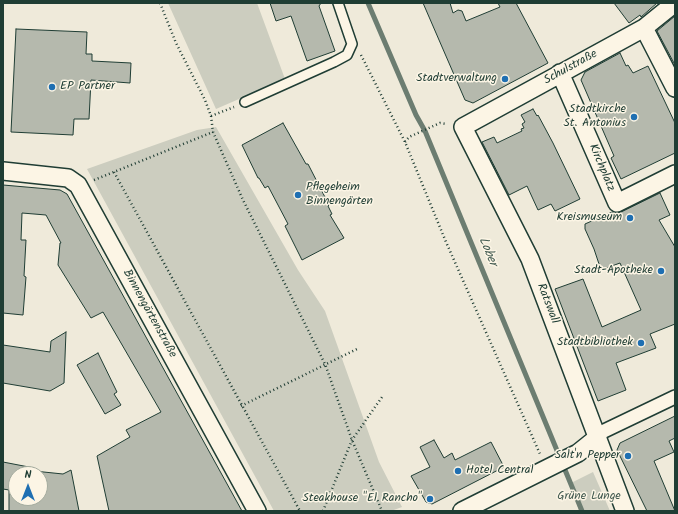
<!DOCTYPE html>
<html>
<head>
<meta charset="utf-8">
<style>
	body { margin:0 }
	#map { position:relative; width:678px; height:514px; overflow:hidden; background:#efeada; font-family:Kalam,sans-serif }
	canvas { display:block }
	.frame { position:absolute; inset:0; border:4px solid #1f3d34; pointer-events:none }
	.north { position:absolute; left:8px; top:466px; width:40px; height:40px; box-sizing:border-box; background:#fcf5e5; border:1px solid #a4ab9e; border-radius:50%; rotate:0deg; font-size:11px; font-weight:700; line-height:16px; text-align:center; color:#1f3d34 }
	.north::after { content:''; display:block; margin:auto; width:14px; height:18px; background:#1f6fb2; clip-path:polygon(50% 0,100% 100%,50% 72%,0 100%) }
</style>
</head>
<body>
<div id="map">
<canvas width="678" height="514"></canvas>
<div class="frame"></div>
<div class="north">N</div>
</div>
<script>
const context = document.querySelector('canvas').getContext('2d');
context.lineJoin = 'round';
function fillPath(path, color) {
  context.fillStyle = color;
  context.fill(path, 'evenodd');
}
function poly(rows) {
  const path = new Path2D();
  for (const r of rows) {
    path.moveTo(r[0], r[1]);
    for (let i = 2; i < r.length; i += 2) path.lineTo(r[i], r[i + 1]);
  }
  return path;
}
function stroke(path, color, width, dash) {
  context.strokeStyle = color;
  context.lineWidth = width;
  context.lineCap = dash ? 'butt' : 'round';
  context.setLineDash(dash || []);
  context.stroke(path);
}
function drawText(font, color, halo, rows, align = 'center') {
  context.font = font + ' Kalam,sans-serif';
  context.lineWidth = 3;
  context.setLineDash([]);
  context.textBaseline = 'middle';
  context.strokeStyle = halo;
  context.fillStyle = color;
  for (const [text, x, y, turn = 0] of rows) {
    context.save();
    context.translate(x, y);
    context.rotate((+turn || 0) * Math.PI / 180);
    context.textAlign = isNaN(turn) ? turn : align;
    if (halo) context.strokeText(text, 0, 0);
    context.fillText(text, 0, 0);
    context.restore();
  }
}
fillPath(poly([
	[168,3,257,3,285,79,216,109],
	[216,127,298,270,325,311,379,462,402,507,391,511,274,511,87,169,197,130],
	[593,472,610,511,579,511,571,483]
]), '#cccdbf');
stroke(poly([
	[368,3,416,115,425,131,582,511]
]), '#6c7d71', 5);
const building = poly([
	[270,3,321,3,319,6,335,51,307,61,291,16,276,21,270,3],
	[423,3,450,3,453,13,458,10,462,11,466,21,500,7,498,3,516,3,548,63,473,103,465,100,423,3],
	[614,3,657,3,641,17,640,15,629,23,614,3],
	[675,16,675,65,657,31,675,16],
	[16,29,87,32,86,54,92,54,92,61,131,63,130,83,91,80,89,119,74,119,73,135,11,132,16,29],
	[620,53,626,66,628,65,633,73,648,66,675,123,675,153,621,179,611,158,614,156,581,80,585,72,620,53],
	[533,109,537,116,538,115,553,143,580,199,555,211,551,204,538,210,527,186,509,195,482,142,494,137,497,143,522,131,521,129,524,128,522,124,525,122,521,115,533,109],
	[283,123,306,164,308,164,329,205,328,206,332,214,330,215,344,238,302,260,285,226,288,224,268,186,265,188,259,178,258,178,242,145,283,123],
	[3,185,60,190,67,194,242,511,109,511,97,456,130,437,126,430,161,412,103,312,91,318,58,265,60,243,61,243,46,215,22,213,21,240,26,240,24,276,26,277,23,315,3,313,3,185],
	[660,193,670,215,659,220,675,247,675,324,650,334,656,348,616,363,626,390,598,401,555,289,583,279,602,327,641,310,620,263,601,270,594,249,585,229,585,224,612,212,621,212,660,193],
	[66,332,64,383,50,391,3,383,3,345,50,352,51,341,66,332],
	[98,353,117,392,114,394,121,405,105,414,77,365,98,353],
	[675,416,675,438,669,441,674,452,654,461,675,511,647,511,617,450,620,443,675,416],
	[434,440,444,458,452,453,455,460,491,442,504,467,432,504,426,502,411,476,430,467,420,447,434,440],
	[3,462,34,468,34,471,63,474,71,470,79,511,9,511,9,490,3,489,3,462],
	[16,474,40,474,40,498,16,498,16,474]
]);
fillPath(building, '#b5b9ad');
stroke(building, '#1f3d34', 1);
const service = poly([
	[245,102,334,62,347,55,352,44,338,3]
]);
const pedestrian = poly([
	[598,437,602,432,675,397]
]);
const minor = poly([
	[644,28,675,88],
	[560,73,617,203,675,174],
	[3,171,68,178,78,185,257,511],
	[462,511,578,453,598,437],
	[625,511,530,259,463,127,644,28,675,3]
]);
stroke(service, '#1f3d34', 12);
stroke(pedestrian, '#1f3d34', 16);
stroke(minor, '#1f3d34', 20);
stroke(poly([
	[160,3,176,43,205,100,211,116,213,132,243,200,325,364,352,440,382,511],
	[361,55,405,142,446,242,540,454],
	[211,116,234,107],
	[405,142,409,137,440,123,447,124],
	[114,172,300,511],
	[94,180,213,132],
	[241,406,357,349],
	[323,511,352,440,382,397]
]), '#1f3d34', 2.5, [1, 3]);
stroke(service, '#fcf5e5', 9);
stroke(pedestrian, '#fcf5e5', 13);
stroke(minor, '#fcf5e5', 17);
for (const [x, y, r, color] of [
	[505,79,4,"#1f6fb2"],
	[52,87,4,"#1f6fb2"],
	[634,117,4,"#1f6fb2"],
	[298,195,4,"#1f6fb2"],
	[630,218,4,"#1f6fb2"],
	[661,271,4,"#1f6fb2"],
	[641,343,4,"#1f6fb2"],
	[628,456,4,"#1f6fb2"],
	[458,471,4,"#1f6fb2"],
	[430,499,4,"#1f6fb2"]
]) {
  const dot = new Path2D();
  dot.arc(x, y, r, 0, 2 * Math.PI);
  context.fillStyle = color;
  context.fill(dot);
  stroke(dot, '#fcf5e5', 1.5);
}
drawText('12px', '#1f3d34', '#fcf5e5', [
	["Schulstraße",571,68,-29],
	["Kirchplatz",601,168,67],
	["Ratswall",547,304,69],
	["Binnengärtenstraße",149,314,61]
]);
drawText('12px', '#1f3d34', '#fcf5e5', [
	["Stadtverwaltung",497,79],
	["EP Partner",60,87,"left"],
	["Stadtkirche",626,110],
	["St. Antonius",626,124],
	["Pflegeheim",306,188,"left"],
	["Binnengärten",306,202,"left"],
	["Kreismuseum",622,218],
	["Stadt-Apotheke",653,271],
	["Stadtbibliothek",633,343],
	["Salt'n Pepper",620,456],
	["Hotel Central",466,471,"left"],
	["Steakhouse \"El Rancho\"",422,499]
], 'right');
drawText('12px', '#425a50', '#fcf5e5', [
	["Grüne Lunge",589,497]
]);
drawText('italic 13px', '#455d53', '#fcf5e5', [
	["Lober",487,252,68]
]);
</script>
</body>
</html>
